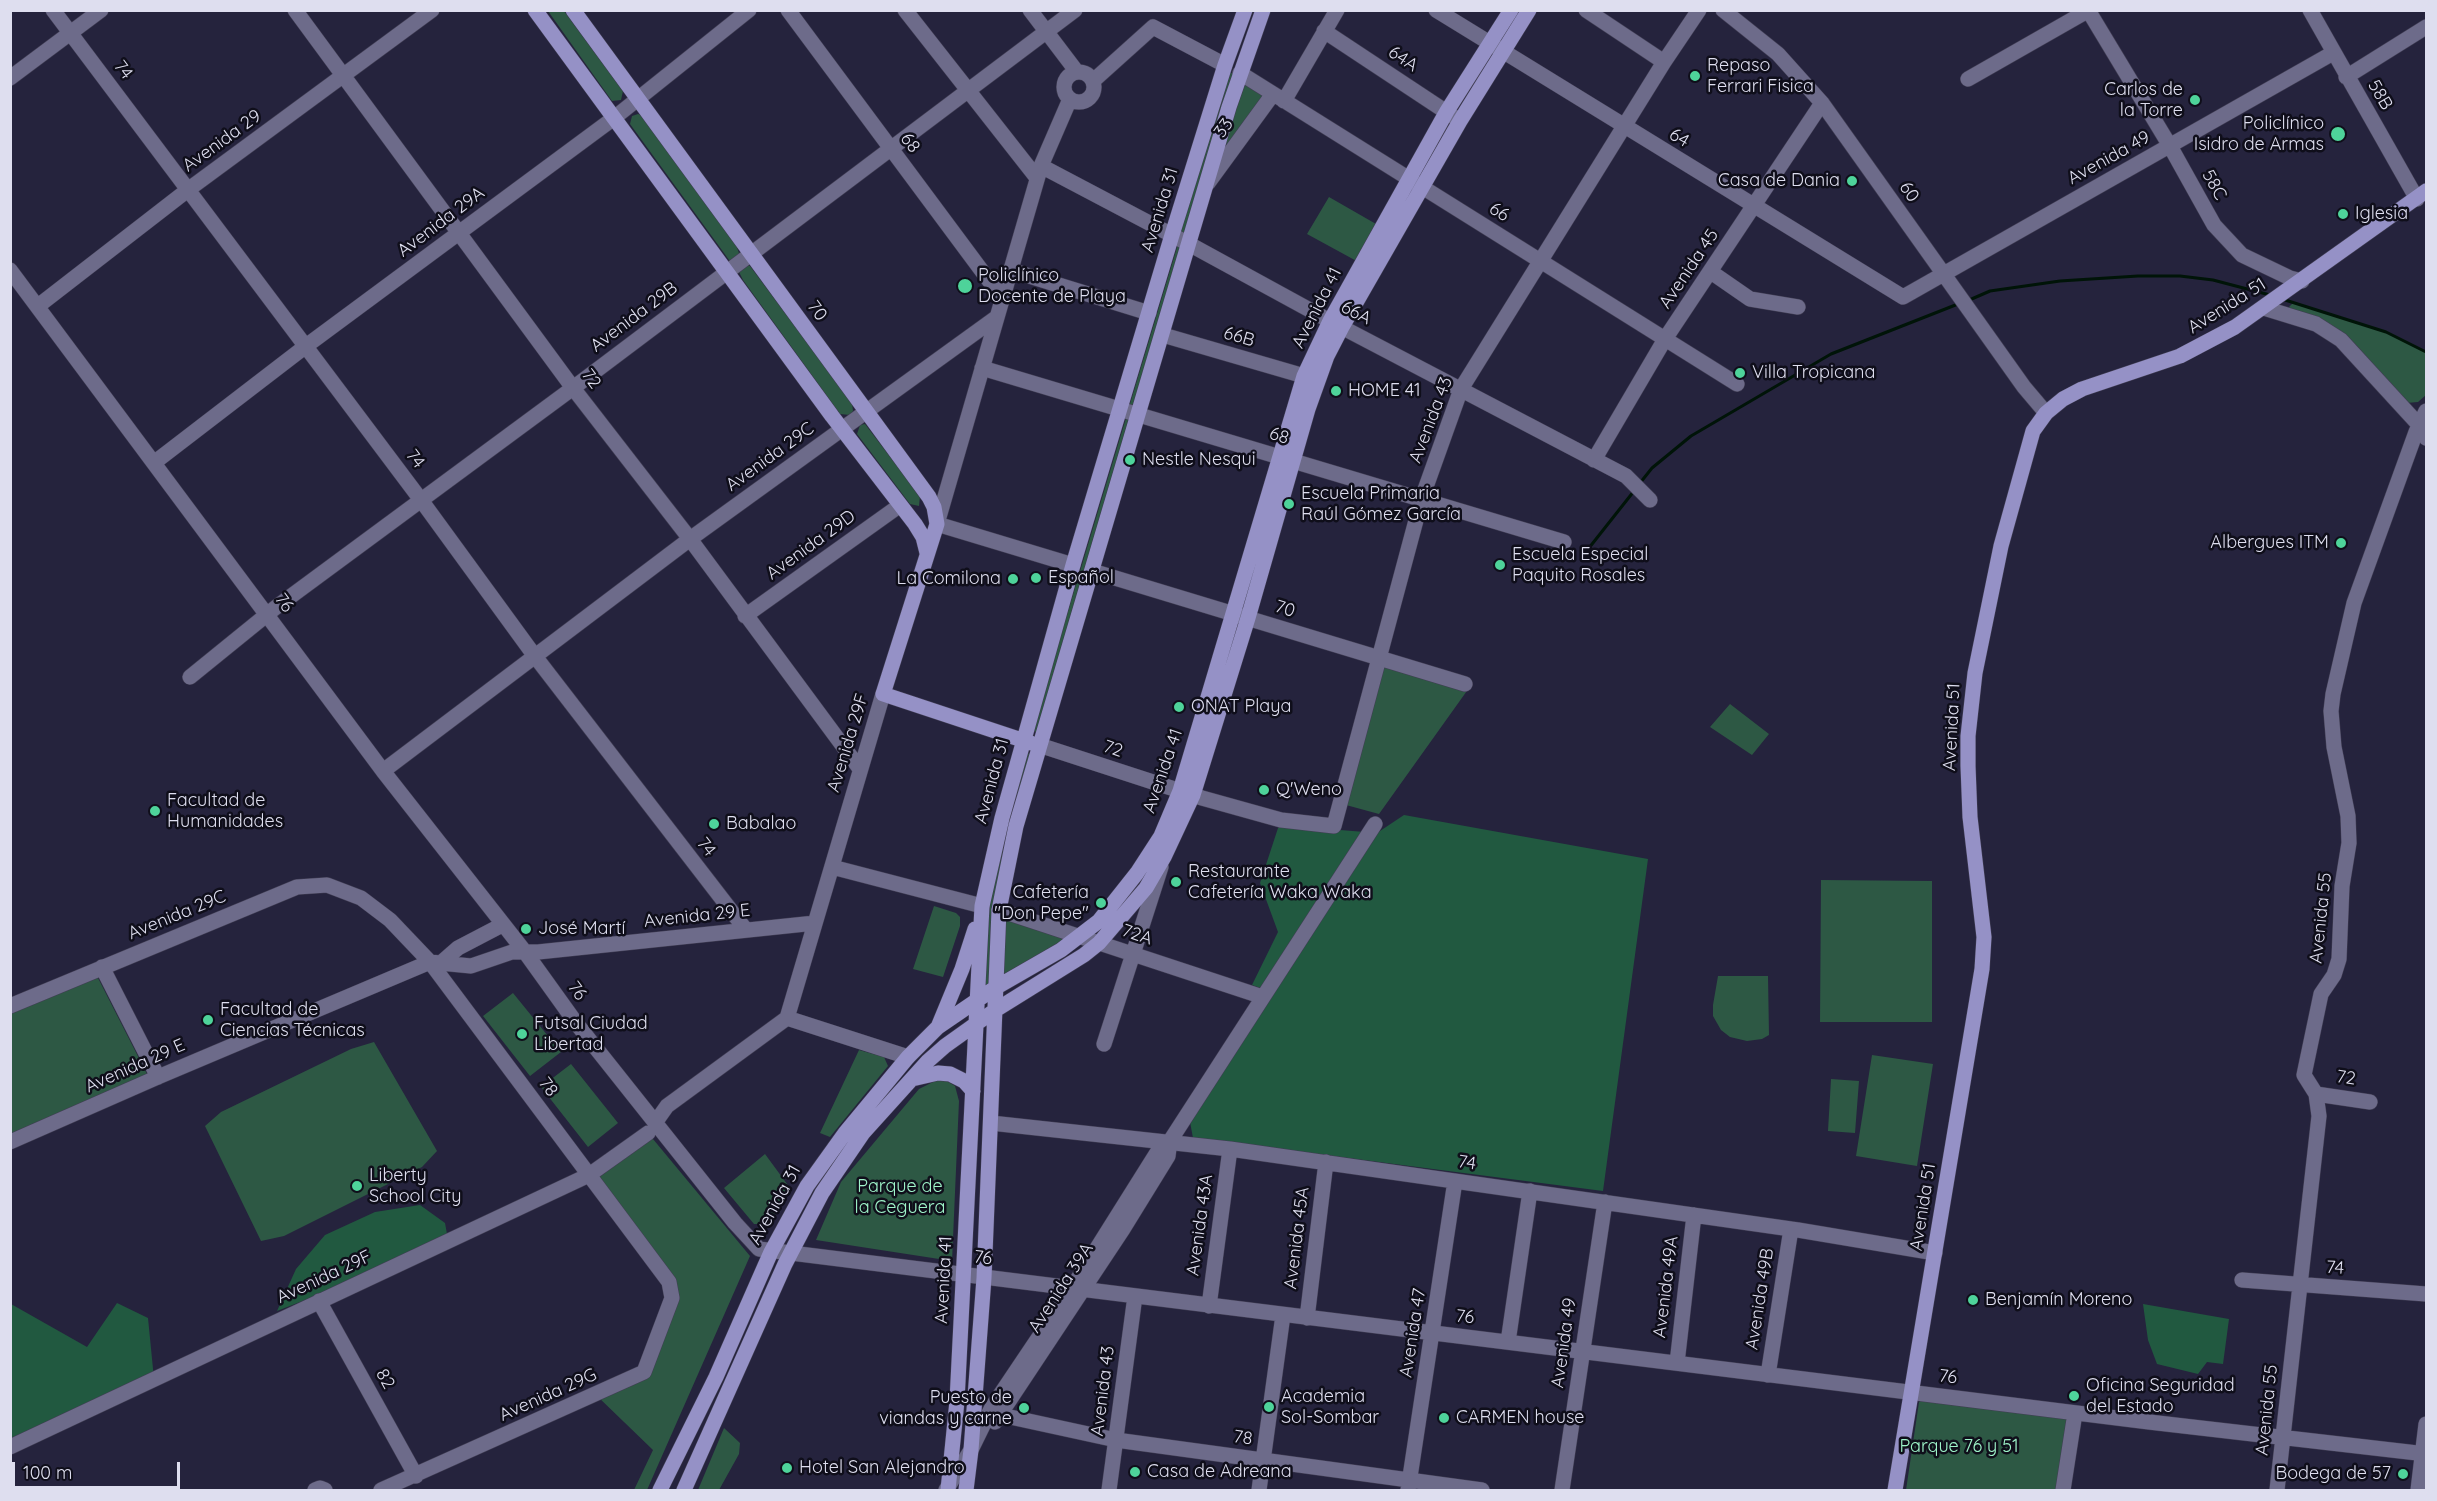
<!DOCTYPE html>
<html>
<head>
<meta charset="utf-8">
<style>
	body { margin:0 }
	#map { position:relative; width:2437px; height:1501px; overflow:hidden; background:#25233d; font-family:Quicksand,sans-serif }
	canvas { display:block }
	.frame { position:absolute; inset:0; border:12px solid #dedeef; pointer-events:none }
	.scale { position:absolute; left:12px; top:1462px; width:168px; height:27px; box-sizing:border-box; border:3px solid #dedeef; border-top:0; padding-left:8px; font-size:18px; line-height:21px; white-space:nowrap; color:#dedeef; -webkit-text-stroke:4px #0f0e1a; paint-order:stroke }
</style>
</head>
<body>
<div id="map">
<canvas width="2437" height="1501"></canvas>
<div class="frame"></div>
<div class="scale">100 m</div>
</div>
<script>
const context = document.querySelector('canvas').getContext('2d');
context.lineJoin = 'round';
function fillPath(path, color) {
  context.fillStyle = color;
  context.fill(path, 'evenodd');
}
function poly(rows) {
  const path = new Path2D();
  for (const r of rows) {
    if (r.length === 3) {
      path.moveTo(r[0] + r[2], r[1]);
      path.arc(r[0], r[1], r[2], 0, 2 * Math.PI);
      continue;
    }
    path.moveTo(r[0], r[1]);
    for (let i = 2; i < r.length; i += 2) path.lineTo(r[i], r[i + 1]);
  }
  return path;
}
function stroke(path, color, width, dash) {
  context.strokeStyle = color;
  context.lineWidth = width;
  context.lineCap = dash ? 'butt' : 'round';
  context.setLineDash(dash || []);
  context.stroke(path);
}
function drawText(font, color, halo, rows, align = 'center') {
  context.font = font + ' Quicksand,sans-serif';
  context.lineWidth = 5;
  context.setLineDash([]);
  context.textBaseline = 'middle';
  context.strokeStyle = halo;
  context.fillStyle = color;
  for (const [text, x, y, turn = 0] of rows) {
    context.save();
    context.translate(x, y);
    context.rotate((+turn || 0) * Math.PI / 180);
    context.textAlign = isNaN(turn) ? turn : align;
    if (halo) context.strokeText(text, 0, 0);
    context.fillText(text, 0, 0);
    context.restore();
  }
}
fillPath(poly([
	[548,11,564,11,623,91,621,100,612,101],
	[1230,72,1233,74,1184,236,1180,234],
	[1240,73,1273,94,1206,186],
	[638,114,643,116,736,245,739,253,739,262,750,266,753,270,852,403,853,411,850,415,840,414,743,280,739,272,739,262,729,260,724,253,630,124,632,116],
	[1329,197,1383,228,1362,264,1307,234],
	[1178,244,1181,245,1133,408,1129,407],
	[2293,303,2386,332,2426,352,2426,395,2418,402,2406,403,2356,345,2343,335,2285,311],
	[1126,418,1129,418,1036,732,1033,731,1044,691],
	[865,424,920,496,919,506,910,504,857,434,860,425],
	[1381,664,1469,688,1379,814,1346,805],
	[1730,704,1769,734,1752,755,1710,727],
	[1027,753,1030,754,993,908,989,985,985,988,989,908,1003,837],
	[1821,880,1932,881,1932,1022,1820,1022],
	[934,906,956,913,960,917,960,926,943,977,913,969],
	[999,910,1080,937,995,988],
	[97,976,147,1074,11,1135,10,1013],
	[1718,976,1768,976,1769,1035,1762,1039,1747,1041,1730,1037,1721,1030,1713,1016,1713,1005],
	[513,993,561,1052,530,1076,483,1016],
	[374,1042,437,1151,422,1167,284,1236,261,1241,205,1126,221,1112,351,1049],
	[859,1050,884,1057,888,1066,830,1137,820,1133],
	[1872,1055,1933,1064,1917,1166,1856,1156],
	[571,1064,618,1123,588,1147,541,1087],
	[1831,1079,1859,1081,1855,1133,1828,1131],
	[945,1080,955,1086,959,1101,952,1261,816,1240,841,1182,919,1089,935,1081],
	[648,1133,750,1256,647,1490,634,1490,653,1450,595,1394,644,1372,672,1298,589,1175],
	[765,1154,790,1188,770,1224,754,1224,724,1188],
	[1923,1399,2068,1417,2057,1490,1906,1490,1919,1402],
	[724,1428,740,1443,739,1454,719,1490,698,1490]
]), '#2d5844');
fillPath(poly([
	[1404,815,1648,859,1603,1191,1193,1138,1190,1122,1273,993,1252,985,1278,932,1260,883,1279,825,1377,833],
	[420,1205,445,1223,447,1234,318,1295,277,1311,296,1269,325,1235,375,1212],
	[117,1303,148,1318,154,1379,11,1447,11,1304,87,1347],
	[2143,1304,2229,1319,2223,1364,2207,1362,2198,1374,2157,1364,2148,1340]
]), '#215940');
stroke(poly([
	[2282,299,2386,332,2426,352],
	[1967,301,1990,291,2060,281,2138,276,2180,276,2213,280,2270,295],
	[1640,483,1652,468,1691,436,1831,354,1958,304],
	[1585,553,1634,491]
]), '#001408', 3);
const minor = poly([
	[53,10,421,500,534,655,746,930],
	[295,10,573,388,690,539,860,769],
	[788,10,1002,298],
	[905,10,1037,178],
	[1030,10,1077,72],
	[1436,10,1903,297,2333,53],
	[1586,10,1664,62],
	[1723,10,1778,54,1822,103,2024,387,2046,413],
	[2088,10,2170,146,2214,225,2242,255,2290,278,2302,281],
	[2310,10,2417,199],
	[1324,31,1457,119],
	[1079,87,15],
	[1240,73,1737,384],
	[2346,77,2426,27],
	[10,78,101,10],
	[1968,79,2089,10],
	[1093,81,1153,27,1225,65],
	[1070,99,1041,166,937,524,1073,565],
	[1284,101,1337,10],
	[1041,166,1189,244,1330,321,1626,476,1650,500],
	[1208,183,1273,94],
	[10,270,383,771,525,952,576,1023,735,1223,759,1249,2149,1422,2426,1454],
	[1010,270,1149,313],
	[1711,272,1750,299,1798,307],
	[38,306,189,189,432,10],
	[2264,308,2316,324,2341,340,2419,425,2426,438],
	[1163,335,1304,376],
	[982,368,1564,542],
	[1594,460,1665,339,1822,103],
	[155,462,306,346,614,118,749,10],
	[1092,571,1465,684],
	[745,616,899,506],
	[190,677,275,608,573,388,1075,10],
	[1039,745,1202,798,1281,820,1334,826,1422,498,1461,389,1664,62,1699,10],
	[383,771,690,539,997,317],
	[832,867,982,906],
	[999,910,1263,997],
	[442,962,458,948,502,925],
	[102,967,158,1077],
	[10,1006,297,887,327,885,361,898,390,920,430,962,669,1282,672,1298,644,1372,381,1490],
	[787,1018,908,1057],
	[1104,1044,1161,867],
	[2316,1094,2370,1102],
	[655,1123,667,1106,787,1018,883,694],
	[991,1123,1230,1149,1798,1230,1935,1253],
	[10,1142,158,1077,430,962,471,966,512,952,538,952,815,923],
	[2242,1280,2426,1294],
	[319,1301,416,1476],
	[1209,1306,1230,1149],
	[1307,1318,1326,1162],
	[1508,1342,1530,1191],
	[1677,1363,1694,1215],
	[1768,1375,1791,1229],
	[1001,1415,1116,1440,1482,1490],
	[995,1422,1123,1229,1168,1156,1170,1141],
	[10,1447,589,1175,648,1133],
	[315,1490,320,1488,325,1490],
	[946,1490,971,1450,992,1407,1072,1288,1158,1151,1170,1141,1375,824],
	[1109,1490,1135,1296],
	[1259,1490,1283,1315],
	[1408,1490,1455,1181],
	[1562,1490,1605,1202],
	[2063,1490,2075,1413],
	[2277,1490,2319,1116,2316,1094,2304,1075,2321,994,2334,975,2339,959,2342,886,2349,843,2348,816,2334,747,2331,711,2333,694,2354,603,2416,432,2426,411],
	[2418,1490,2426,1424]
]);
const major = poly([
	[535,10,832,416,915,524,923,537,927,553],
	[573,10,929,497,934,507,937,524,883,694,1031,743],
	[938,1027,962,969,975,929],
	[912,1079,938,1073,950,1074,964,1081,973,1091],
	[660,1490,716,1377,771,1252,807,1186,845,1133,908,1057,938,1027,995,988,1061,950,1099,921,1137,873,1161,836,1180,791,1304,376,1330,321,1447,111,1511,10],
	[684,1490,785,1264,822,1193,863,1133,928,1061,945,1046,994,1011,1084,955,1099,943,1146,888,1164,857,1193,795,1248,618,1308,409,1327,356,1342,327,1460,121,1529,10],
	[948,1490,957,1401,982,906,1002,818,1073,565,1172,235,1225,65,1245,10],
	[966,1490,971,1450,984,1278,999,910,1016,826,1229,107,1263,10],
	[1895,1490,1982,969,1984,937,1970,817,1968,766,1968,736,1975,673,2001,546,2033,431,2046,413,2063,399,2082,389,2180,356,2235,327,2426,191]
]);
stroke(minor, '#413e54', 16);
stroke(major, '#413e54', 16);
stroke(minor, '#6d6b8a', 15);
stroke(major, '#9591c6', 15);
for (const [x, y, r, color] of [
	[1695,76,6,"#4ed39a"],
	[2195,100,6,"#4ed39a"],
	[2338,134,8,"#4ed39a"],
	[1852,181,6,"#4ed39a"],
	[2343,214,6,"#4ed39a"],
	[965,286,8,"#4ed39a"],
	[1740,373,6,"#4ed39a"],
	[1336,391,6,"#4ed39a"],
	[1130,460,6,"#4ed39a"],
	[1289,504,6,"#4ed39a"],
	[2341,543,6,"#4ed39a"],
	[1500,565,6,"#4ed39a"],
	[1036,578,6,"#4ed39a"],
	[1013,579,6,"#4ed39a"],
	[1179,707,6,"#4ed39a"],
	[1264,790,6,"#4ed39a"],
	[155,811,6,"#4ed39a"],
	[714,824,6,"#4ed39a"],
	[1176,882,6,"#4ed39a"],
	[1101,903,6,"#4ed39a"],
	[526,929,6,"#4ed39a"],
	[208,1020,6,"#4ed39a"],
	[522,1034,6,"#4ed39a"],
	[357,1186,6,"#4ed39a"],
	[1973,1300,6,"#4ed39a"],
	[2074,1396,6,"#4ed39a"],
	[1269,1407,6,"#4ed39a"],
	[1024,1408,6,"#4ed39a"],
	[1444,1418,6,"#4ed39a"],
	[787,1468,6,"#4ed39a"],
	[1135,1472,6,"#4ed39a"],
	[2403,1474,6,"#4ed39a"]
]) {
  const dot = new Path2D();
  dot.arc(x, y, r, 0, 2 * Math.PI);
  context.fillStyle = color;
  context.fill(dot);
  stroke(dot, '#0f0e1a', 2);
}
drawText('18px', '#dedeef', '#0f0e1a', [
	["64A",1403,59,33],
	["74",123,70,53],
	["58B",2380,95,60],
	["33",1224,128,-54],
	["64",1679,138,30],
	["Avenida 29",222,141,-36],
	["68",910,143,53],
	["Avenida 49",2109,158,-29],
	["58C",2214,185,61],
	["60",1909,192,54],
	["Avenida 31",1160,210,-73],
	["66",1499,212,31],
	["Avenida 29A",441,222,-37],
	["Avenida 45",1689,269,-56],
	["Avenida 51",2227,306,-32],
	["Avenida 41",1317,308,-63],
	["70",817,311,54],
	["66A",1356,313,27],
	["Avenida 29B",634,317,-37],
	["66B",1239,337,16],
	["72",591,379,53],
	["Avenida 43",1431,420,-69],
	["68",1279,436,17],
	["Avenida 29C",770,457,-36],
	["74",415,459,53],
	["Avenida 29D",811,545,-36],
	["76",284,603,54],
	["70",1285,609,17],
	["Avenida 51",1952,727,-87],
	["Avenida 29F",848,743,-73],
	["72",1113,749,18],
	["Avenida 41",1163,771,-71],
	["Avenida 31",992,781,-75],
	["74",706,847,52],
	["Avenida 29C",177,915,-22],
	["Avenida 29 E",697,916,-6],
	["Avenida 55",2321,918,-84],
	["72A",1137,935,18],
	["76",577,991,54],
	["Avenida 29 E",135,1066,-24],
	["72",2346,1078,8],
	["78",548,1087,53],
	["74",1467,1163,8],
	["Avenida 31",775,1205,-61],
	["Avenida 51",1923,1207,-81],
	["Avenida 43A",1200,1225,-82],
	["Avenida 45A",1297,1238,-83],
	["76",983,1258,7],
	["74",2335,1268,4],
	["Avenida 29F",324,1277,-25],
	["Avenida 41",944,1280,-87],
	["Avenida 49A",1666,1287,-83],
	["Avenida 39A",1061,1288,-57],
	["Avenida 49B",1760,1299,-81],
	["76",1465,1317,6],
	["Avenida 47",1413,1333,-81],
	["Avenida 49",1564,1343,-82],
	["76",1948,1377,7],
	["82",385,1379,61],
	["Avenida 43",1103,1391,-83],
	["Avenida 29G",548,1395,-24],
	["Avenida 55",2267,1410,-84],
	["78",1243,1438,8]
]);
drawText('18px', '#dedeef', '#0f0e1a', [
	["Repaso",1707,66],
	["Ferrari Fisica",1707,87],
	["Carlos de",2183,90,"right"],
	["la Torre",2183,111,"right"],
	["Policlínico",2324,124,"right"],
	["Isidro de Armas",2324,145,"right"],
	["Casa de Dania",1840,181,"right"],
	["Iglesia",2355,214],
	["Policlínico",978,276],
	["Docente de Playa",978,297],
	["Villa Tropicana",1752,373],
	["HOME 41",1348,391],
	["Nestle Nesqui",1142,460],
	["Escuela Primaria",1301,494],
	["Raúl Gómez García",1301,515],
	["Albergues ITM",2329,543,"right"],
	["Escuela Especial",1512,555],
	["Paquito Rosales",1512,576],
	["Español",1048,578],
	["La Comilona",1001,579,"right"],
	["ONAT Playa",1191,707],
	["Q'Weno",1276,790],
	["Facultad de",167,801],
	["Humanidades",167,822],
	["Babalao",726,824],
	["Restaurante",1188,872],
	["Cafetería Waka Waka",1188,893],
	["Cafetería",1089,893,"right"],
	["\"Don Pepe\"",1089,914,"right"],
	["José Martí",538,929],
	["Facultad de",220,1010],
	["Ciencias Técnicas",220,1031],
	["Futsal Ciudad",534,1024],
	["Libertad",534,1045],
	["Liberty",369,1176],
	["School City",369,1197],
	["Benjamín Moreno",1985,1300],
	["Oficina Seguridad",2086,1386],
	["del Estado",2086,1407],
	["Academia",1281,1397],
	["Sol-Sombar",1281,1418],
	["Puesto de",1012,1398,"right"],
	["viandas y carne",1012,1419,"right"],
	["CARMEN house",1456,1418],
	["Hotel San Alejandro",799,1468],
	["Casa de Adreana",1147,1472],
	["Bodega de 57",2391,1474,"right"]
], 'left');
drawText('18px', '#9ff5ca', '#0f0e1a', [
	["Parque de",900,1187],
	["la Ceguera",900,1208],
	["Parque 76 y 51",1959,1447]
]);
</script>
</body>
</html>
